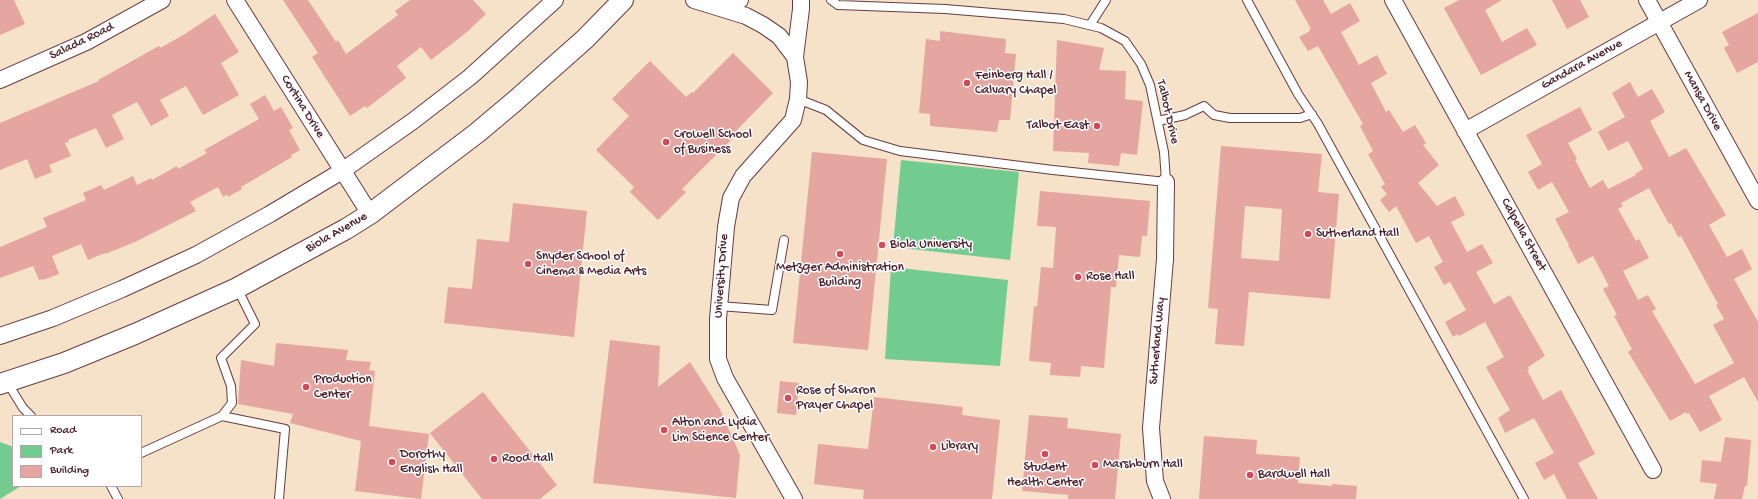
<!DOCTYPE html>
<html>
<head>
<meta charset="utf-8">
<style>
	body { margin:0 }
	#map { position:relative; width:1758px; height:499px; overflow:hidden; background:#f6e1c9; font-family:"Gochi Hand",sans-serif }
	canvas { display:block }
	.legend { position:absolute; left:12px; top:415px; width:130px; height:72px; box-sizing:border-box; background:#fff; border:1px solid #b7a5aa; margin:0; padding:5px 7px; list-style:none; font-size:12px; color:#4a1f2b }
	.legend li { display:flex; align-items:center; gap:8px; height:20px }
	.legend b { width:20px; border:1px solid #b7a5aa }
</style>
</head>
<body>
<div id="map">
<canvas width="1758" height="499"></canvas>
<ul class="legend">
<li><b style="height:5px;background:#fff"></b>Road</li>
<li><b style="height:11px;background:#72cc92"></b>Park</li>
<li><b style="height:11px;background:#e5a5a0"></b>Building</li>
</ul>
</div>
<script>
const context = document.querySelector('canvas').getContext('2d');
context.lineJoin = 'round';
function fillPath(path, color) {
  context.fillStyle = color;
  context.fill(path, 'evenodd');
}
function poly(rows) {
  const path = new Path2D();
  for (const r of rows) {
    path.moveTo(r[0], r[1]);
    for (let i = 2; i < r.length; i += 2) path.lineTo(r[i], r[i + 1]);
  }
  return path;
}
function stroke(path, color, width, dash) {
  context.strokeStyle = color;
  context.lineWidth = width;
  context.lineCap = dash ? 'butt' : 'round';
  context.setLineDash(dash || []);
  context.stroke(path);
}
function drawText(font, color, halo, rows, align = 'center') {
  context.font = font + ' "Gochi Hand",sans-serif';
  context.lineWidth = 3;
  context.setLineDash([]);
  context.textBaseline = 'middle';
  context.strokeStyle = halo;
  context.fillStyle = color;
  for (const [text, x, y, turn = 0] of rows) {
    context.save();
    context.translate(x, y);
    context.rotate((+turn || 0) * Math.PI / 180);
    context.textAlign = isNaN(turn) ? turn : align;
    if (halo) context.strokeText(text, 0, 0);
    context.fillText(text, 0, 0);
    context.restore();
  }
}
fillPath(poly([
	[901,160,1019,172,1010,260,893,247],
	[891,267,1008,280,1000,366,885,359],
	[0,442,11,446,13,449,13,486,21,486,0,499]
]), '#72cc92');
fillPath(poly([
	[0,0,14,0,25,24,0,35],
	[283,0,308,0,336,42,338,40,346,54,398,15,395,11,410,0,473,0,486,14,467,32,431,60,421,47,397,66,406,78,367,108,365,106,350,116,312,57,318,53],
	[1295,0,1323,0,1331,14,1350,3,1360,21,1341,32,1359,65,1377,55,1387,74,1371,83,1386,112,1389,110,1403,132,1415,125,1426,143,1423,145,1439,165,1418,183,1437,206,1455,196,1465,215,1451,222,1467,252,1482,244,1493,263,1476,272,1494,304,1510,295,1545,356,1528,367,1529,370,1527,370,1543,400,1561,390,1581,427,1595,454,1578,463,1598,499,1567,499,1554,474,1544,480,1535,463,1554,453,1534,418,1505,433,1498,418,1510,410,1486,367,1504,357,1485,322,1459,336,1458,334,1453,337,1445,322,1466,310,1450,282,1444,285,1434,267,1443,262,1429,236,1416,243,1396,206,1389,212,1380,200,1387,194,1381,187,1385,184,1368,154,1373,151,1360,126,1363,124,1318,46,1308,51,1299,37,1310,31,1309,29,1311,29],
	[1459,0,1502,0,1485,10,1502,42,1527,28,1537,45,1481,75,1444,8],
	[1552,0,1580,0,1589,17,1567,29],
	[1758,13,1758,62,1737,73,1724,48,1729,45,1722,32],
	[215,14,239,52,221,63,239,95,203,115,186,86,160,100,169,116,151,126,137,102,112,115,124,139,106,148,96,128,68,140,69,142,65,143,71,156,49,165,52,172,35,179,27,159,0,170,0,123,99,81,98,80,159,46,160,48,185,34],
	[940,31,1006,39,1005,53,1016,54,1010,120,999,120,997,132,930,126,930,114,919,113,926,39,940,41],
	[1057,40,1104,48,1099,70,1126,71,1125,99,1143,101,1137,155,1121,153,1119,166,1088,163,1089,153,1053,151],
	[733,53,773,93,734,133,736,135,682,189,686,192,658,220,630,192,634,187,596,150,629,116,612,99,650,61,686,97,692,92,693,93],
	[1630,82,1638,97,1652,89,1665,112,1650,121,1669,157,1686,148,1726,215,1709,225,1727,257,1742,249,1752,269,1734,279,1758,322,1758,402,1744,377,1709,396,1722,420,1700,432,1689,413,1687,414,1686,412,1670,421,1628,352,1632,349,1614,316,1617,315,1603,289,1609,286,1593,256,1578,264,1568,245,1569,245,1555,219,1569,212,1552,182,1538,190,1528,172,1542,164,1526,135,1580,107,1592,130,1568,143,1577,159,1575,160,1590,188,1603,180,1608,189,1636,175,1635,174,1643,169,1628,141,1608,151,1598,132,1625,117,1612,93],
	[1649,188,1669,224,1671,223,1678,237,1681,236,1718,304,1716,305,1724,319,1713,325,1734,363,1695,384,1652,311,1656,309,1648,295,1638,300,1623,271,1649,258,1639,239,1636,241,1618,209,1623,206,1621,203],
	[265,95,274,111,281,107,293,128,289,130,300,150,291,155,292,157,241,187,242,189,228,197,227,194,223,197,218,187,190,202,196,211,135,242,105,254,105,253,88,260,81,244,52,256,59,274,43,280,43,279,39,280,33,266,0,278,0,247,47,227,43,218,86,200,83,193,101,185,104,190,133,176,137,185,151,178,152,180,177,166,178,169,207,153,204,150,259,119,250,104],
	[1221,146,1322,154,1318,192,1339,194,1330,299,1249,292,1244,346,1215,344,1218,309,1208,308],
	[1245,206,1282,209,1279,261,1241,258],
	[812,152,887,159,868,350,793,343],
	[1040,191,1150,201,1147,236,1142,236,1140,257,1119,255,1116,287,1111,287,1104,368,1081,366,1080,377,1050,375,1051,363,1029,361,1034,306,1037,307,1041,267,1053,268,1056,227,1037,226],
	[513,203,587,211,574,337,444,323,448,287,472,289,477,239,509,242],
	[610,340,660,346,658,387,690,362,720,409,740,455,736,498,593,483],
	[276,343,348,350,346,360,371,362,369,370,375,371,369,426,429,434,421,499,355,491,361,441,290,423,293,414,238,404,241,360,274,366],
	[780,381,799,383,796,415,777,413],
	[483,392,557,485,540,499,482,499,430,433],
	[874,397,963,407,962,415,1000,420,992,499,863,499,864,490,814,484,818,444,868,449],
	[1029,415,1068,418,1067,428,1121,434,1115,499,1068,499,1068,495,1022,491],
	[1204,436,1257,440,1256,454,1300,457,1298,483,1332,486,1332,484,1357,486,1356,499,1199,499],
	[1725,437,1751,440,1747,486,1745,486,1742,499,1714,499,1717,484,1700,482,1702,460,1721,462]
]), '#e5a5a0');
const service = poly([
	[1247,0,1298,94,1318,124,1524,499],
	[1090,25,1106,0],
	[798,99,826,110,863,140,900,151,1053,170,1166,182,1164,152,1150,85,1141,64,1125,41,1101,28,1064,19,945,9,838,5,831,0],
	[1158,121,1185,115,1204,106,1214,115,1230,118,1300,118,1312,114],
	[719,306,772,310,784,240],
	[7,382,23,408,31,416],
	[222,416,285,429,279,499],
	[141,453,222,416,232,403,231,386,221,358,255,324,237,288],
	[111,486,118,499]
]);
const minor = poly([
	[235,0,370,214],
	[694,0,746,16,763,25,779,36,795,57],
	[1393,0,1653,470],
	[1647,0,1758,201],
	[715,5,729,3,740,0],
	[0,80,86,42,162,0],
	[1465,131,1699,0],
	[0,336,53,318,122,289,196,255,270,214,342,171,413,121,470,77,555,0],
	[794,499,725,378,718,359,718,319,726,227,731,198,743,176,793,120,798,99,799,82,795,57,801,9,801,0],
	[1162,499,1155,481,1151,428,1165,259,1166,182]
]);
const tertiary = poly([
	[0,384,64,363,135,334,237,288,346,229,370,214,477,133,515,101,585,39,623,0]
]);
stroke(service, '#643c43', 10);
stroke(minor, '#643c43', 18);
stroke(tertiary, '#643c43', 22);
stroke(service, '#fff', 8);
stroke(minor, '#fff', 16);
stroke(tertiary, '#fff', 20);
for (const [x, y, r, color] of [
	[967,83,4,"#d1495b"],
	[1097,126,4,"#d1495b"],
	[666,142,4,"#d1495b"],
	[1308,234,4,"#d1495b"],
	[882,245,4,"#d1495b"],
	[840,254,4,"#d1495b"],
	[528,264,4,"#d1495b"],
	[1078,277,4,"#d1495b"],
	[306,387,4,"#d1495b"],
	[788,398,4,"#d1495b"],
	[664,430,4,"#d1495b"],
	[933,447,4,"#d1495b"],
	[1045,454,4,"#d1495b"],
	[494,459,4,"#d1495b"],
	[392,462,4,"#d1495b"],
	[1095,465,4,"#d1495b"],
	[1250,475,4,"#d1495b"]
]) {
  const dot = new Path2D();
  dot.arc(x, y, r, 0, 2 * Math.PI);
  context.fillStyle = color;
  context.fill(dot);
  stroke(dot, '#fff', 1.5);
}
drawText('13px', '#4a1f2b', '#fff', [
	["Salada Road",82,42,-26],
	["Gandara Avenue",1582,65,-29],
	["Mansa Drive",1702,101,61],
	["Cortina Drive",302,107,58],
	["Talbot Drive",1167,112,77],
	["Biola Avenue",337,233,-30],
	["Calpella Street",1523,235,61],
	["University Drive",722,276,-86],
	["Sutherland Way",1158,341,-85]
]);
drawText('13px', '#4a1f2b', '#fff', [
	["Feinberg Hall /",975,76],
	["Calvary Chapel",975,91],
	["Talbot East",1089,126,"right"],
	["Crowell School",674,135],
	["of Business",674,150],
	["Sutherland Hall",1316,234],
	["Biola University",890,245],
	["Snyder School of",536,257],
	["Cinema & Media Arts",536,272],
	["Metzger Administration",840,268,"center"],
	["Building",840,283,"center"],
	["Rose Hall",1086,277],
	["Production",314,380],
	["Center",314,395],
	["Rose of Sharon",796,391],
	["Prayer Chapel",796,406],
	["Alton and Lydia",672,423],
	["Lim Science Center",672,438],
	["Library",941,447],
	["Dorothy",400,455],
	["English Hall",400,470],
	["Rood Hall",502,459],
	["Marshburn Hall",1103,465],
	["Student",1045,468,"center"],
	["Health Center",1045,483,"center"],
	["Bardwell Hall",1258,475]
], 'left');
</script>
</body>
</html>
